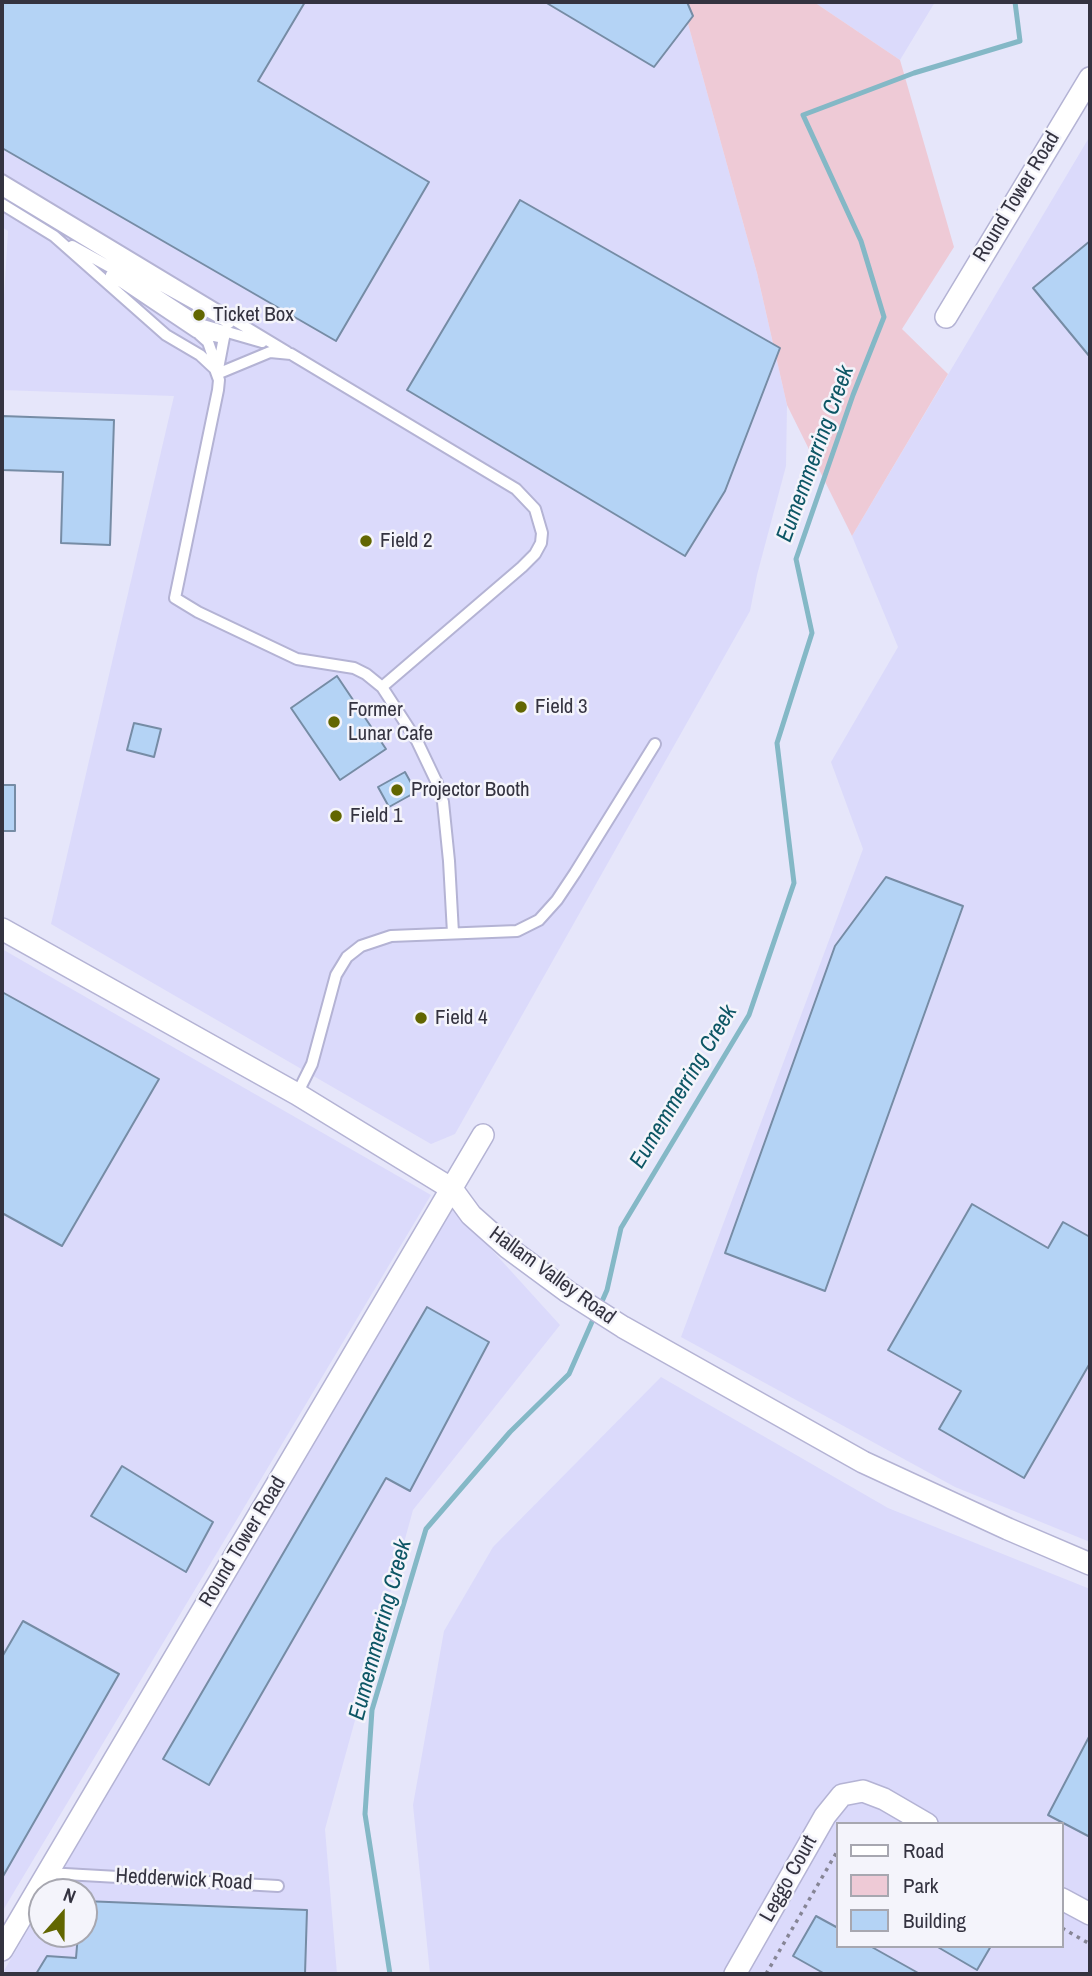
<!DOCTYPE html>
<html>
<head>
<meta charset="utf-8">
<style>
	body { margin:0 }
	#map { position:relative; width:1092px; height:1976px; overflow:hidden; background:#e6e6fa; font-family:"Archivo Narrow",sans-serif }
	canvas { display:block }
	.frame { position:absolute; inset:0; border:4px solid #343340; pointer-events:none }
	.legend { position:absolute; left:836px; top:1822px; width:228px; height:126px; box-sizing:border-box; background:#f4f4fb; border:2px solid #a7a7b0; margin:0; padding:9px 12px; list-style:none; font-size:21px; color:#343340 }
	.legend li { display:flex; align-items:center; gap:14px; height:35px }
	.legend b { width:35px; border:2px solid #a7a7b0 }
	.north { position:absolute; left:28px; top:1878px; width:70px; height:70px; box-sizing:border-box; background:#f4f4fb; border:2px solid #a7a7b0; border-radius:50%; rotate:21deg; font-size:19px; font-weight:700; line-height:28px; text-align:center; color:#343340 }
	.north::after { content:''; display:block; margin:auto; width:24px; height:32px; background:#626601; clip-path:polygon(50% 0,100% 100%,50% 72%,0 100%) }
</style>
</head>
<body>
<div id="map">
<canvas width="1092" height="1976"></canvas>
<div class="frame"></div>
<ul class="legend">
<li><b style="height:9px;background:#fff"></b>Road</li>
<li><b style="height:19px;background:#eecad6"></b>Park</li>
<li><b style="height:19px;background:#b4d3f5"></b>Building</li>
</ul>
<div class="north">N</div>
</div>
<script>
const context = document.querySelector('canvas').getContext('2d');
context.lineJoin = 'round';
function fillPath(path, color) {
  context.fillStyle = color;
  context.fill(path, 'evenodd');
}
function poly(rows) {
  const path = new Path2D();
  for (const r of rows) {
    path.moveTo(r[0], r[1]);
    for (let i = 2; i < r.length; i += 2) path.lineTo(r[i], r[i + 1]);
  }
  return path;
}
function stroke(path, color, width, dash) {
  context.strokeStyle = color;
  context.lineWidth = width;
  context.lineCap = dash ? 'butt' : 'round';
  context.setLineDash(dash || []);
  context.stroke(path);
}
function drawText(font, color, halo, rows, align = 'center') {
  context.font = font + ' "Archivo Narrow",sans-serif';
  context.lineWidth = 5;
  context.setLineDash([]);
  context.textBaseline = 'middle';
  context.strokeStyle = halo;
  context.fillStyle = color;
  for (const [text, x, y, turn = 0] of rows) {
    context.save();
    context.translate(x, y);
    context.rotate((+turn || 0) * Math.PI / 180);
    context.textAlign = isNaN(turn) ? turn : align;
    if (halo) context.strokeText(text, 0, 0);
    context.fillText(text, 0, 0);
    context.restore();
  }
}
fillPath(poly([
	[2,2,682,2,757,273,787,405,786,466,757,575,750,611,455,1134,431,1144,51,924,174,396,2,390,2,298,4,297,8,231,2,227],
	[814,2,935,2,900,60],
	[1090,136,1090,1542,955,1487,681,1337,863,849,831,762,898,647,852,536],
	[2,949,431,1195,2,1912],
	[451,1205,560,1325,413,1510,325,1829,337,1974,2,1974,42,1906,42,1934,84,1934,84,1892,50,1892],
	[661,1377,888,1508,1090,1589,1090,1974,430,1974,413,1805,444,1631,493,1547],
	[838,1824,1062,1824,1062,1946,838,1946]
]), '#dbdafb');
fillPath(poly([
	[682,2,814,2,900,60,954,247,902,329,948,374,852,536,787,405,757,273]
]), '#eecad6');
stroke(poly([
	[600,1306,607,1290,621,1228,749,1015,794,883,777,743,812,633,796,559,853,395,884,317,861,241,803,115,914,73,1020,41,1015,2],
	[390,1974,365,1814,372,1710,426,1529,510,1432,569,1374,595,1315]
]), '#84b8c6', 5);
const building = poly([
	[2,2,305,2,258,81,429,182,336,341,2,148,2,2],
	[545,2,687,2,693,16,654,67,545,2],
	[520,200,780,348,725,491,685,556,407,390,520,200],
	[1090,241,1090,357,1033,288,1090,241],
	[2,416,114,420,110,545,61,543,63,472,2,470,2,416],
	[337,676,386,749,340,780,291,708,337,676],
	[134,723,161,729,154,757,127,750,134,723],
	[405,772,416,792,389,807,378,787,405,772],
	[2,785,15,785,15,831,2,831,2,785],
	[886,877,963,906,825,1291,725,1253,835,946,886,877],
	[2,992,159,1079,62,1246,2,1213,2,992],
	[972,1204,1048,1248,1063,1222,1090,1237,1090,1363,1024,1478,939,1429,961,1391,888,1350,972,1204],
	[427,1307,489,1342,410,1491,386,1478,209,1785,163,1759,427,1307],
	[122,1466,213,1522,186,1572,91,1516,122,1466],
	[23,1621,119,1674,2,1878,2,1657,23,1621],
	[1090,1735,1090,1837,1048,1815,1090,1735],
	[84,1901,307,1910,305,1974,36,1974,47,1956,76,1958,78,1934,84,1934,84,1901],
	[816,1916,838,1928,838,1946,870,1946,920,1974,825,1974,793,1956,816,1916],
	[936,1946,991,1946,977,1970,936,1946]
]);
fillPath(building, '#b4d3f5');
stroke(building, '#768ca5', 2);
const service = poly([
	[2,180,287,352],
	[2,190,144,276,229,323],
	[2,204,54,236,166,335,200,355,215,369,219,380,218,390,175,598,198,612,297,659,354,668,366,674,382,687,417,741,437,783,443,802,449,861,453,933],
	[72,246,139,283,203,325,262,342],
	[111,275,196,332,224,338],
	[199,334,208,342,217,368],
	[217,374,270,352,291,354,516,489,535,509,542,533,541,543,535,554,522,567,382,687],
	[217,374,225,332],
	[297,1094,312,1064,336,975,347,957,361,946,391,936,517,931,539,920,557,900,575,873,655,744],
	[47,1873,278,1886]
]);
const minor = poly([
	[946,317,1090,78],
	[2,929,297,1094,452,1189,471,1215,507,1247,568,1292,623,1327,863,1462,1008,1529,1090,1564],
	[1062,1899,1090,1914],
	[2,1950,483,1135],
	[735,1974,825,1816,842,1795,863,1791,884,1799,927,1824]
]);
stroke(service, '#b4b3d4', 14);
stroke(minor, '#b4b3d4', 24);
stroke(poly([
	[1062,1928,1090,1944],
	[766,1974,838,1850]
]), '#868595', 3.5, [3.5, 5]);
stroke(service, '#fff', 10);
stroke(minor, '#fff', 21);
for (const [x, y, r, color] of [
	[199,315,7,"#626601"],
	[366,541,7,"#626601"],
	[521,707,7,"#626601"],
	[334,722,7,"#626601"],
	[397,790,7,"#626601"],
	[336,816,7,"#626601"],
	[421,1018,7,"#626601"]
]) {
  const dot = new Path2D();
  dot.arc(x, y, r, 0, 2 * Math.PI);
  context.fillStyle = color;
  context.fill(dot);
  stroke(dot, '#f4f4fb', 2.5);
}
drawText('21px', '#343340', '#f4f4fb', [
	["Round Tower Road",1017,197,-59],
	["Hallam Valley Road",552,1276,36],
	["Round Tower Road",243,1542,-59],
	["Leggo Court",789,1879,-61],
	["Hedderwick Road",184,1880,3]
]);
drawText('21px', '#343340', '#f4f4fb', [
	["Ticket Box",213,315],
	["Field 2",380,541],
	["Field 3",535,707],
	["Former",348,710],
	["Lunar Cafe",348,734],
	["Projector Booth",411,790],
	["Field 1",350,816],
	["Field 4",435,1018]
], 'left');
drawText('italic 23px', '#0d5665', '#f4f4fb', [
	["Eumemmerring Creek",816,454,-70],
	["Eumemmerring Creek",684,1087,-59],
	["Eumemmerring Creek",381,1630,-75]
]);
</script>
</body>
</html>
